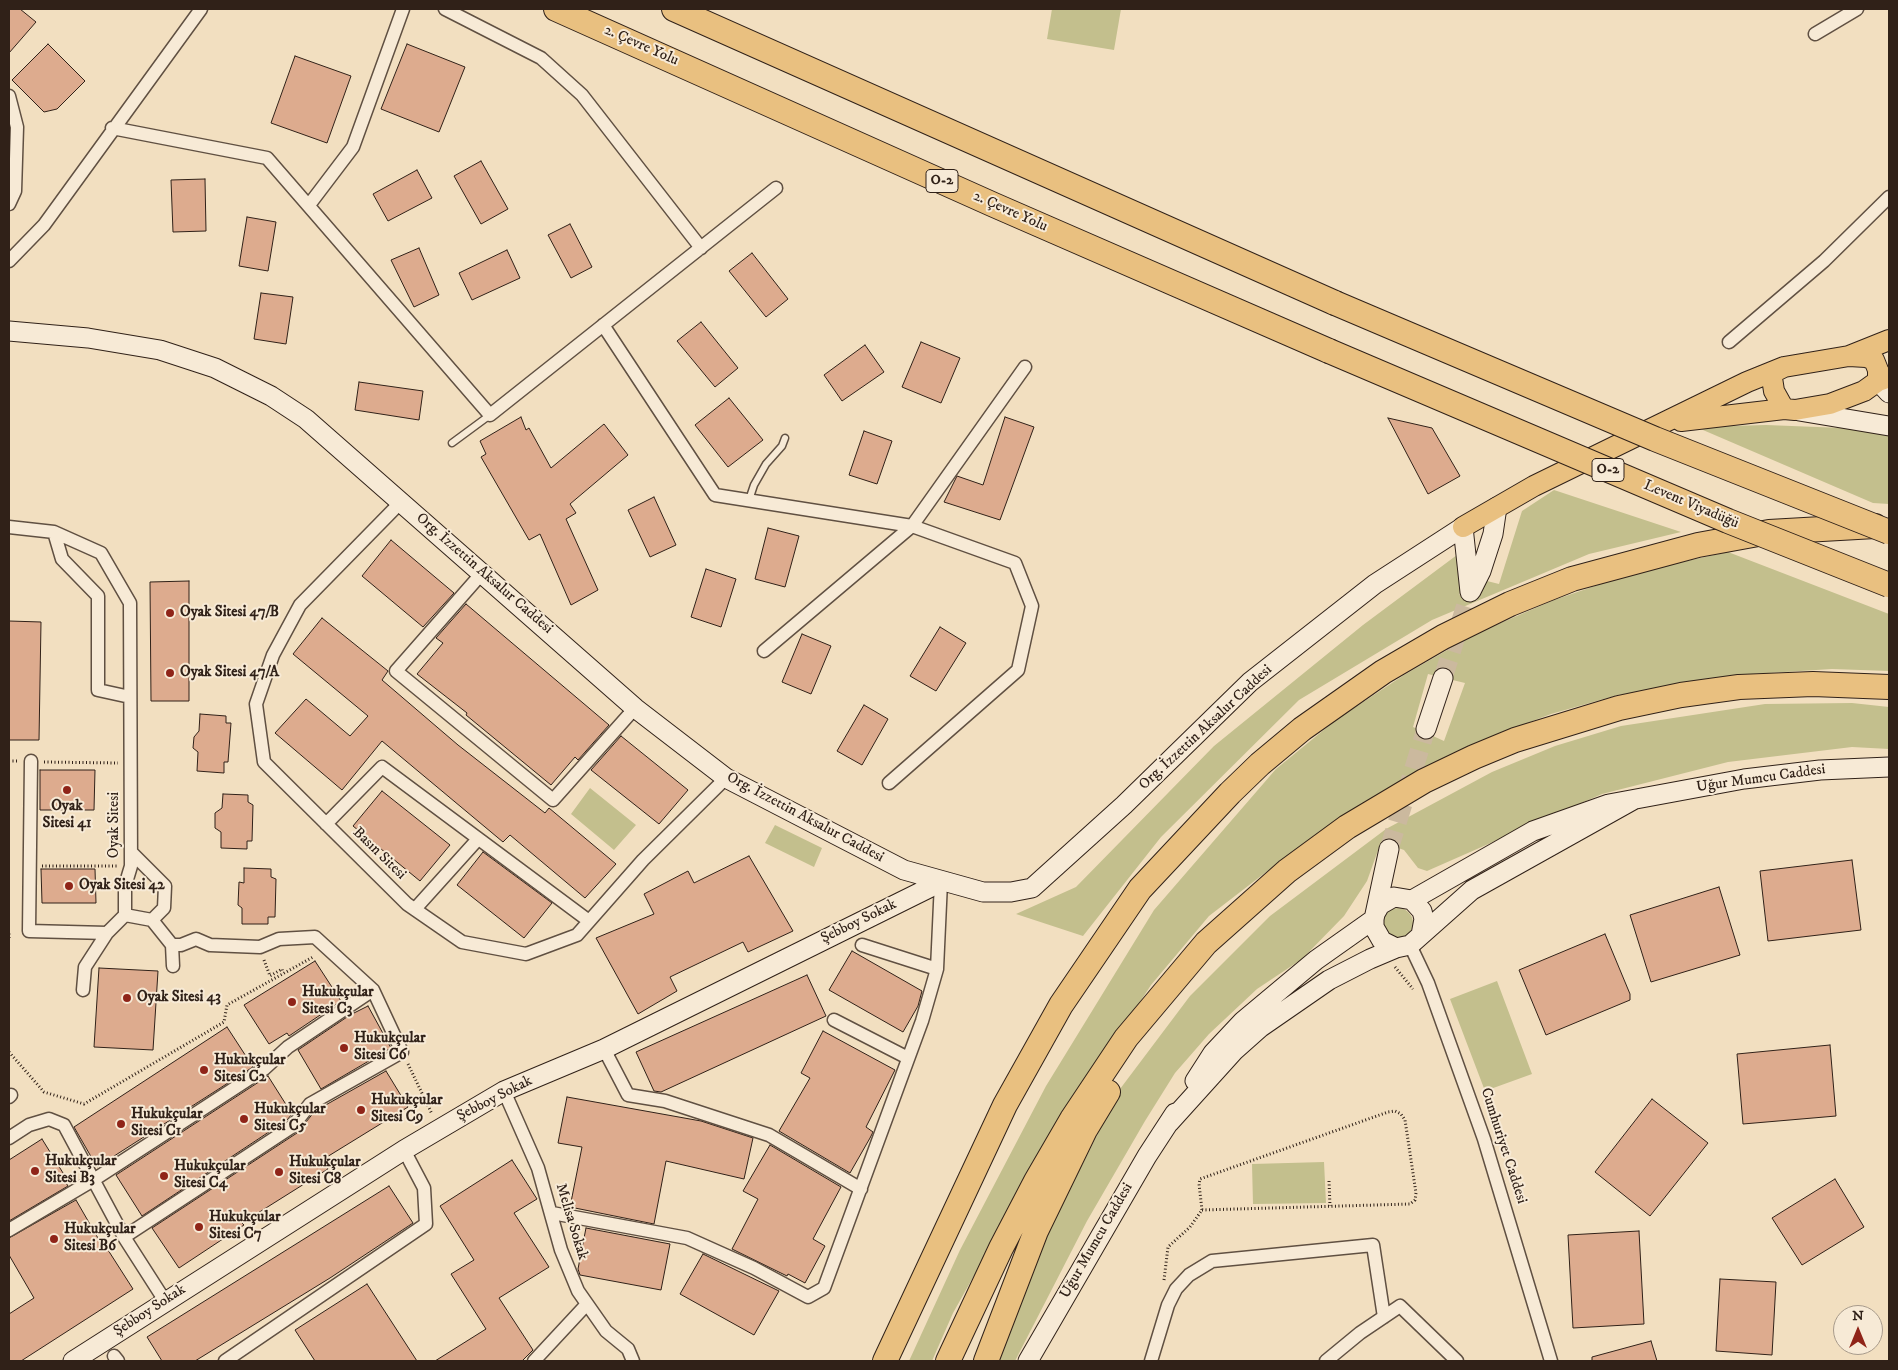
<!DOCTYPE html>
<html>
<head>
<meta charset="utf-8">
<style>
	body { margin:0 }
	#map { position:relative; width:1898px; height:1370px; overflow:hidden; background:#f2dfc0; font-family:"IM FELL DW Pica",serif }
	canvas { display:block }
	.frame { position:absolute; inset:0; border:10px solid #302118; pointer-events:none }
	.north { position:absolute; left:1833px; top:1305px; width:50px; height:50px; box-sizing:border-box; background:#f7ead6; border:1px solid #a79a8a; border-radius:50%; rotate:0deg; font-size:14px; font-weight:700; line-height:20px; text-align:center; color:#302118 }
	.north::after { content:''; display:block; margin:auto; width:18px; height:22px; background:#8f2418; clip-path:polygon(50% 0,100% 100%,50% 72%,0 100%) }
</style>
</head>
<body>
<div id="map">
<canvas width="1898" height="1370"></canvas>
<div class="frame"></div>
<div class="north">N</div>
</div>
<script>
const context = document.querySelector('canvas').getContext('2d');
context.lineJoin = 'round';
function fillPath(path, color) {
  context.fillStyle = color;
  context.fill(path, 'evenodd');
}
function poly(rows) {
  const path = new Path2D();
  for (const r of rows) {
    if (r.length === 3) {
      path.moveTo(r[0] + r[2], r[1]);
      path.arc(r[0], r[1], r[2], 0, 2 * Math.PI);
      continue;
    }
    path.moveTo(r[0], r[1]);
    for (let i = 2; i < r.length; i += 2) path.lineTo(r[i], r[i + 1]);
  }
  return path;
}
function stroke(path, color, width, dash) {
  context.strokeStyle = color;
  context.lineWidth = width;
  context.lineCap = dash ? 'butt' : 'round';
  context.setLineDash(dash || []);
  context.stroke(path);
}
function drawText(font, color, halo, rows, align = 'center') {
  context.font = font + ' "IM FELL DW Pica",serif';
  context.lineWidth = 4;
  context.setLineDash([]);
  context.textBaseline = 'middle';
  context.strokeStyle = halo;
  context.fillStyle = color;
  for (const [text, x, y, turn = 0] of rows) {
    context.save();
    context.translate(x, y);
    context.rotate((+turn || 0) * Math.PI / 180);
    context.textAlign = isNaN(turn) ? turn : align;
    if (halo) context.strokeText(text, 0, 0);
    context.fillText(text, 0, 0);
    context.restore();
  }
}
fillPath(poly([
	[1052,9,1121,9,1114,50,1047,39],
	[1766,425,1843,428,1889,434,1889,504,1873,503,1696,427],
	[1554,490,1681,532,1589,554,1432,620,1299,700,1161,837,1083,936,1016,914,1076,887,1214,746,1363,625,1461,552,1467,576,1499,584,1522,511],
	[1728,552,1889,614,1889,671,1832,669,1737,675,1618,695,1551,714,1491,737,1442,762,1349,813,1270,869,1209,916,1151,985,1050,1140,953,1313,932,1361,909,1361,960,1250,1046,1086,1154,910,1276,769,1336,720,1404,675,1475,634,1554,600,1636,572],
	[1428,674,1465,683,1444,741,1413,727],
	[1852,703,1889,707,1889,749,1852,747,1728,762,1602,794,1427,871,1418,868,1404,850,1381,842,1367,881,1344,916,1302,959,1257,989,1209,1034,1175,1073,1145,1121,1087,1221,1015,1361,999,1361,1022,1296,1046,1237,1120,1089,1190,996,1270,916,1386,829,1492,772,1555,746,1621,726,1765,704],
	[590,788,636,825,614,850,571,814],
	[775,825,822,848,814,867,765,843],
	[1398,923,15],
	[1497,981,1532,1074,1485,1091,1450,999],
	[1324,1162,1326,1203,1253,1204,1252,1164]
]), '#c3bf8d');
const building = poly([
	[9,9,20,9,36,22,9,53,9,9],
	[48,44,85,81,57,109,44,112,12,80,48,44],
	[407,44,465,67,439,132,381,109,407,44],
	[295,56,351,76,327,143,271,123,295,56],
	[481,161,508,209,481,224,454,176,481,161],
	[417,170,432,198,388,221,373,194,417,170],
	[205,179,206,231,173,232,171,180,205,179],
	[247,217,276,222,268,271,239,266,247,217],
	[570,224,592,267,571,278,548,235,570,224],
	[419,248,439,295,414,307,391,260,419,248],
	[507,250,520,278,472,300,459,273,507,250],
	[752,253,788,299,766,317,729,271,752,253],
	[261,293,293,297,286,344,254,339,261,293],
	[701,322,738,368,715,387,677,341,701,322],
	[921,342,960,358,941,403,902,387,921,342],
	[865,345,884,372,842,401,824,375,865,345],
	[359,382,423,391,419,420,355,410,359,382],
	[729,398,763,440,728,467,695,425,729,398],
	[521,417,526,430,529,428,551,468,604,424,628,455,570,504,576,513,566,519,598,590,571,605,540,534,529,540,481,457,486,454,480,441,521,417],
	[1005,417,1034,427,1000,520,944,502,957,476,983,485,1005,417],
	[1388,418,1432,428,1460,476,1428,494,1388,418],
	[864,431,892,441,877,484,849,475,864,431],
	[654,497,676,545,650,557,628,510,654,497],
	[768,528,799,536,785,587,755,579,768,528],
	[391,540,454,593,423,627,362,576,391,540],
	[706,569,736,579,721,627,691,617,706,569],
	[189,581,189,701,151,701,150,582,189,581],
	[466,604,609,725,578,760,575,757,551,785,466,715,467,713,417,674,443,643,436,638,466,604],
	[322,618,388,671,382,680,458,745,545,813,549,808,616,864,585,898,510,835,503,842,382,741,342,790,275,733,306,699,350,736,368,716,293,654,322,618],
	[9,621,41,622,39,740,9,740,9,621],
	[940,627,966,643,936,691,910,676,940,627],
	[802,634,831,646,811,694,782,682,802,634],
	[864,705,888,719,862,765,837,751,864,705],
	[200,714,226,716,226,723,231,723,228,762,224,762,224,773,197,771,198,752,193,748,194,737,199,731,200,714],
	[621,736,688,790,659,824,591,770,621,736],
	[40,770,95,770,94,810,40,810,40,770],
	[382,791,450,845,420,881,353,826,382,791],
	[223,794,248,795,248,802,253,805,252,841,247,841,247,849,221,848,221,832,215,828,215,813,222,808,223,794],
	[483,852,552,903,524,938,457,885,483,852],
	[749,856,793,931,748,952,743,942,670,977,677,991,638,1014,596,938,654,914,644,894,688,871,694,883,749,856],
	[1852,860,1861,930,1768,941,1760,871,1852,860],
	[244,868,271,869,271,877,276,879,275,917,268,917,268,924,242,924,242,908,238,905,239,882,244,883,244,868],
	[41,869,95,869,96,903,42,903,41,869],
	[1719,887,1740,955,1651,982,1630,915,1719,887],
	[1605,934,1630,994,1630,1000,1546,1035,1519,970,1605,934],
	[852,951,922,991,918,1006,903,1032,829,990,852,951],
	[315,961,341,1001,289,1036,287,1033,269,1044,244,1005,315,961],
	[99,968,158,971,153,1050,94,1047,99,968],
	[807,975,826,1016,661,1092,654,1091,636,1052,807,975],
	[368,1006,391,1048,321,1089,298,1050,350,1015,368,1006],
	[227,1027,253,1067,97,1167,74,1127,227,1027],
	[823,1031,895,1070,866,1127,873,1132,870,1138,850,1173,779,1131,810,1078,801,1073,823,1031],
	[1830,1045,1836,1116,1743,1124,1737,1054,1830,1045],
	[386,1071,408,1107,322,1160,328,1169,242,1223,244,1225,179,1268,152,1228,297,1133,315,1111,386,1071],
	[268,1076,292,1114,287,1120,142,1216,116,1175,268,1076],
	[567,1097,701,1121,753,1138,744,1179,666,1161,654,1224,570,1207,582,1147,558,1143,567,1097],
	[1652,1099,1708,1143,1650,1216,1595,1172,1652,1099],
	[42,1139,68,1181,66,1183,68,1186,9,1221,9,1160,42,1139],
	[770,1145,841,1187,813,1239,825,1246,805,1283,788,1274,787,1276,732,1249,758,1199,743,1191,770,1145],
	[512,1160,537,1199,514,1213,549,1267,499,1298,533,1350,522,1361,435,1361,486,1329,451,1274,474,1260,440,1206,512,1160],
	[1835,1179,1864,1227,1802,1265,1772,1218,1835,1179],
	[389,1186,413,1223,330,1278,195,1361,162,1361,147,1337,389,1186],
	[76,1200,106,1252,108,1250,133,1289,21,1361,9,1361,9,1314,34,1298,9,1255,9,1238,76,1200],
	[586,1228,670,1244,661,1290,580,1275,578,1269,586,1228],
	[1639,1231,1644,1324,1573,1328,1568,1235,1639,1231],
	[703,1254,779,1291,754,1335,680,1294,703,1254],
	[1720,1279,1776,1282,1772,1355,1716,1351,1720,1279],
	[367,1284,417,1361,315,1361,295,1330,367,1284],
	[1651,1341,1657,1361,1592,1361,1592,1357,1651,1341]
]);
fillPath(building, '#ddab8e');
stroke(building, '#302118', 1);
stroke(poly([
	[1443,678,1470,592],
	[1389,849,1426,729]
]), '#cbb99e', 19, [19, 9]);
const lane = poly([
	[452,443,490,415],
	[749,500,754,485,766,464,782,446,785,438]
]);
const street = poly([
	[445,9,541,58,582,95,701,248],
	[1815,34,1857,9],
	[9,96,17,127,15,191,9,204],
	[112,128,267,158,490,415,776,188],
	[309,205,353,147,403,9],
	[9,261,44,225,201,9],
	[603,325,715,495,912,526,1015,563,1032,606,1018,670,889,783],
	[1729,342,1824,261,1889,197],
	[401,502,300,605,273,655,256,704,264,762,407,904,462,942,526,954,577,935,643,860,726,778],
	[9,527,54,532,101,553,130,603,131,866,125,886,125,915,152,920,172,945,181,945,196,939,210,945,260,947,279,939,315,937,373,990,402,1052,310,1104,293,1126,124,1237],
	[54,532,62,559,98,596,98,690,130,697],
	[483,572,396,671,553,800,635,708],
	[764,651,912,526,1025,367],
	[31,761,29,931,107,933,125,915],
	[326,824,382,767,589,921],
	[131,852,165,886,164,908,152,920],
	[415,909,478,839],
	[172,945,173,966],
	[862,945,937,969],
	[1410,945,1428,983,1484,1139,1551,1361],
	[83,990,85,967,107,933],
	[834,1020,908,1058],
	[604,1049,628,1095,665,1101,769,1135,861,1189],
	[504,1091,538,1168,561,1250,578,1291,606,1331,628,1349,633,1361],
	[9,1097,11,1095],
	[9,1138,29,1125,49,1119,64,1125,124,1237,165,1301],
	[552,1213,687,1238,754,1268,808,1297,824,1288,922,1021,937,969,941,882],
	[9,1230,95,1179,264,1069,288,1047,373,990],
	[114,1356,118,1361],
	[225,1361,426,1224,424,1188,404,1150],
	[534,1361,587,1304],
	[1151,1361,1168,1305,1176,1289,1189,1275,1212,1261,1373,1245,1384,1317],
	[1326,1361,1360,1333,1400,1306,1457,1361]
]);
const secondary = poly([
	[9,331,88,338,160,350,215,368,271,396,306,419,635,708,726,778,904,870,983,892,1011,892,1032,888,1124,805,1250,682,1375,584,1463,527,1470,592],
	[1878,381,1889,393],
	[1799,411,1889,426],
	[1471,591,1481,571,1493,534,1497,507],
	[1426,729,1443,678],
	[1389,849,1374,919,1374,927,1382,941,1396,948],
	[1412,900,1533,831,1609,804,1744,779,1820,770,1889,767],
	[1376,912,1380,905,1394,897,1412,900,1422,911,1424,919,1421,935],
	[1195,1081,1213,1053,1243,1021,1316,960,1374,919],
	[1169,1123,1234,1051,1261,1027,1329,980,1370,959,1396,948,1410,945,1472,890,1633,800],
	[73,1361,404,1150,504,1091,604,1049,941,882],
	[1028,1361,1147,1156,1175,1113]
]);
const primary = poly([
	[1849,356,1866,357,1874,360,1878,370,1878,381],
	[1784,409,1774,391,1772,378,1774,372,1784,367],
	[1681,421,1784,409,1795,410,1830,404,1864,391,1878,381,1889,377],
	[1463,527,1534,486,1747,382,1784,367,1849,356,1889,340]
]);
const highway = poly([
	[556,9,994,205,1329,351],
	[674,9,1335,303],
	[885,1361,1005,1105,1061,1005,1140,889,1230,793,1260,764,1302,729,1383,672,1443,637,1510,604,1572,579,1698,545,1769,532,1875,526],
	[948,1361,1001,1248,1036,1181,1072,1119,1126,1038,1206,943,1287,871,1347,827,1424,781,1474,757,1515,740,1619,708,1681,695,1739,687,1813,684,1889,687],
	[986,1361,1036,1231,1085,1130,1108,1092]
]);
stroke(lane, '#605042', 9);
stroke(street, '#605042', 15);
stroke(secondary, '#302118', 21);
stroke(primary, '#302118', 22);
stroke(highway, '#302118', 26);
stroke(poly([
	[9,761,18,761],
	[44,762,118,763],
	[42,866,118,866],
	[9,938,9,933],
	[264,960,270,976,282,969,283,973],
	[1395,967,1413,989],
	[9,1052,44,1092,84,1104,224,1022,227,1005,313,957],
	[408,1064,432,1114],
	[1329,1181,1330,1206],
	[1164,1280,1168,1247,1190,1227,1202,1210,1199,1184,1200,1179,1388,1112,1395,1111,1401,1114,1405,1120,1416,1193,1415,1200,1410,1204,1202,1210]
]), '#302118', 3, [1, 2.5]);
stroke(lane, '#f7ead6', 6);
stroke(street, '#f7ead6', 12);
stroke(secondary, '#f7ead6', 19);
stroke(primary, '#e9c080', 20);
stroke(highway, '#e9c080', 24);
const highwayBridge = poly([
	[1335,303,1655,439,1889,532],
	[1329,351,1728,521,1889,585]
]);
stroke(highwayBridge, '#302118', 26, []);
stroke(highwayBridge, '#e9c080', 24);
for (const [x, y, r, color] of [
	[170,613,5,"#8f2418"],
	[170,673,5,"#8f2418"],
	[67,790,5,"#8f2418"],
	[69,886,5,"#8f2418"],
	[127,998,5,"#8f2418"],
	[292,1002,5,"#8f2418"],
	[344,1048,5,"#8f2418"],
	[204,1070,5,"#8f2418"],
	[361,1110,5,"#8f2418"],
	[244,1119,5,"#8f2418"],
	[121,1124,5,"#8f2418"],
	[35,1171,5,"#8f2418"],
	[279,1172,5,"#8f2418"],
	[164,1176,5,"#8f2418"],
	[199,1227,5,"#8f2418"],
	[54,1239,5,"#8f2418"]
]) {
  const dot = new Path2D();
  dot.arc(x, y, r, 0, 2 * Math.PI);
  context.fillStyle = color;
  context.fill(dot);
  stroke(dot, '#f7ead6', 2);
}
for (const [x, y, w] of [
	[942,181,32],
	[1608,470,32]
]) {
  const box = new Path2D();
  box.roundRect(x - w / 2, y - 11.5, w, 23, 4);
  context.fillStyle = '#f7ead6';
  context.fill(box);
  stroke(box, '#302118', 1);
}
drawText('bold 14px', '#302118', null, [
	["O-2",942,181],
	["O-2",1608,470]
]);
drawText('15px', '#302118', '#f7ead6', [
	["2. Çevre Yolu",641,46,24],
	["2. Çevre Yolu",1010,212,24],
	["Levent Viyadüğü",1691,505,23],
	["Org. İzzettin Aksalur Caddesi",484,574,41],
	["Org. İzzettin Aksalur Caddesi",1206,728,-43],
	["Uğur Mumcu Caddesi",1761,779,-8],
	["Org. İzzettin Aksalur Caddesi",805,818,28],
	["Oyak Sitesi",115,825,-90],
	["Basın Sitesi",379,854,44],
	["Şebboy Sokak",859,922,-26],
	["Şebboy Sokak",495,1099,-27],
	["Cumhuriyet Caddesi",1503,1146,72],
	["Melisa Sokak",571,1222,73],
	["Uğur Mumcu Caddesi",1097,1241,-60],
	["Şebboy Sokak",150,1311,-33]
]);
drawText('bold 15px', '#302118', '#f7ead6', [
	["Oyak Sitesi 47/B",180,613],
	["Oyak Sitesi 47/A",180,673],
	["Oyak",67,807,"center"],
	["Sitesi 41",67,824,"center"],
	["Oyak Sitesi 42",79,886],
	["Hukukçular",302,993],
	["Sitesi C3",302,1010],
	["Oyak Sitesi 43",137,998],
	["Hukukçular",354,1039],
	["Sitesi C6",354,1056],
	["Hukukçular",214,1061],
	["Sitesi C2",214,1078],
	["Hukukçular",371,1101],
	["Sitesi C9",371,1118],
	["Hukukçular",254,1110],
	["Sitesi C5",254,1127],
	["Hukukçular",131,1115],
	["Sitesi C1",131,1132],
	["Hukukçular",45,1162],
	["Sitesi B3",45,1179],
	["Hukukçular",289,1163],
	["Sitesi C8",289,1180],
	["Hukukçular",174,1167],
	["Sitesi C4",174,1184],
	["Hukukçular",209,1218],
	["Sitesi C7",209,1235],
	["Hukukçular",64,1230],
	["Sitesi B6",64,1247]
], 'left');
</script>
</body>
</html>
